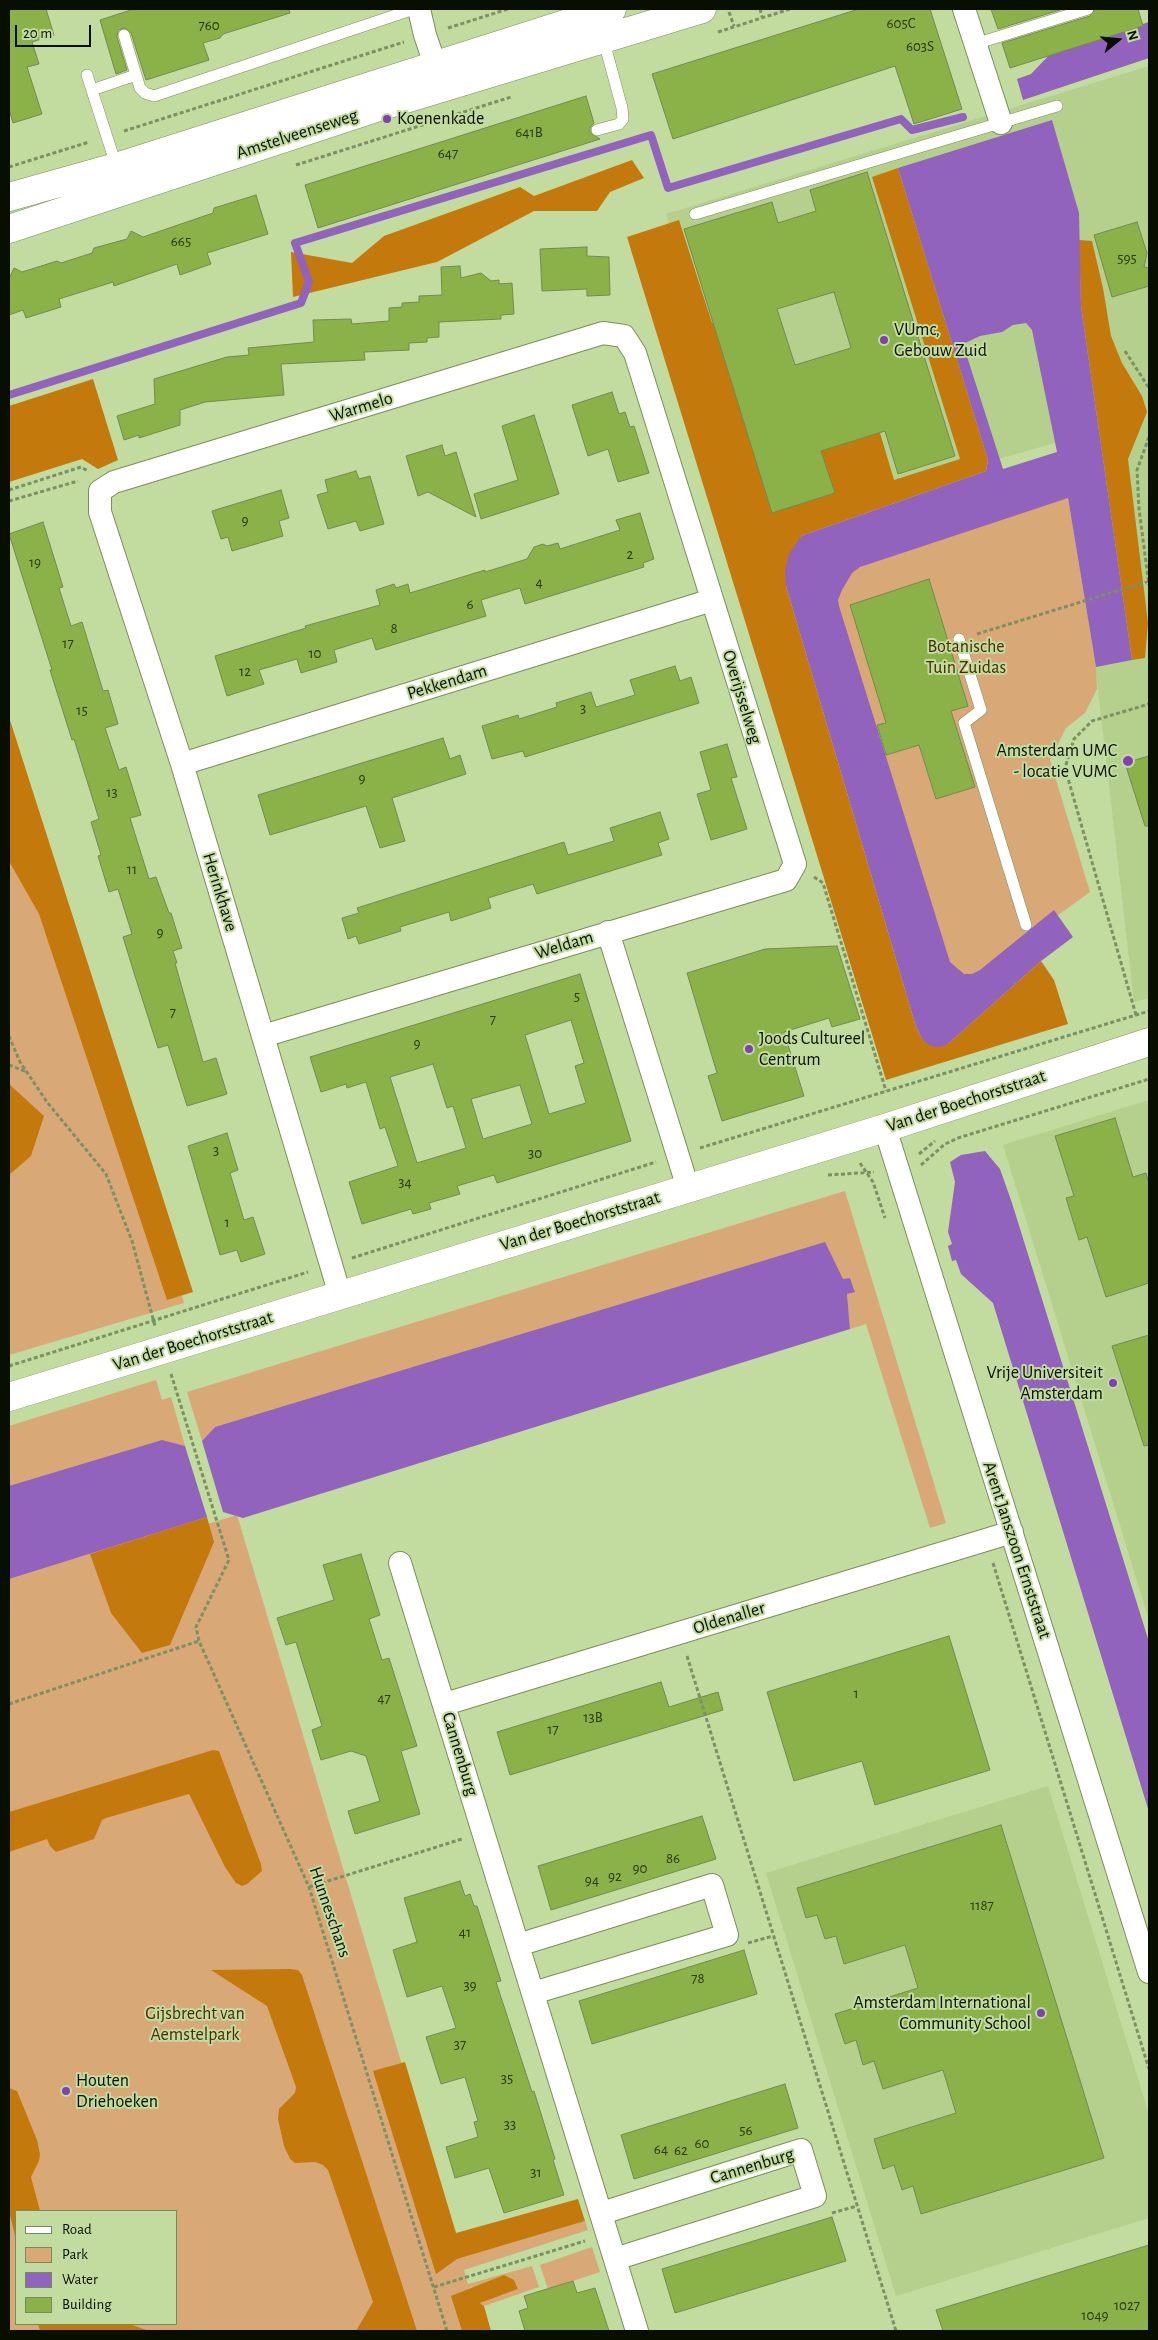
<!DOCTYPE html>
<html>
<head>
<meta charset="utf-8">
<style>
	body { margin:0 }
	#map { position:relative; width:1158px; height:2340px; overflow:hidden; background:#c2db9f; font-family:"Alegreya Sans",sans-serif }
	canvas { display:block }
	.frame { position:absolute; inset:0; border:10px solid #080f00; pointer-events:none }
	.legend { position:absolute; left:15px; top:2210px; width:162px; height:115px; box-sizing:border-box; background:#c2db9f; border:1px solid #78895f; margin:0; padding:6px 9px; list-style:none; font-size:15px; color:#080f00 }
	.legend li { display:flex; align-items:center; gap:10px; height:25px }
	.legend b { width:25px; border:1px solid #78895f }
	.north { position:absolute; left:1093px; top:15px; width:50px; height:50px; -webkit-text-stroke:4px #c2db9f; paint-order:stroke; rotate:73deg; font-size:14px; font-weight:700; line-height:20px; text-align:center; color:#080f00 }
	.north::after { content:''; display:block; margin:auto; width:18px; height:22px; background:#080f00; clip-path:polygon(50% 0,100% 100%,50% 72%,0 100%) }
	.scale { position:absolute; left:15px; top:25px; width:76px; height:22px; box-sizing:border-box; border:2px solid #080f00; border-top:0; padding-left:6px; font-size:15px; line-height:18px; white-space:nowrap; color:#080f00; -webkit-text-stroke:4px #c2db9f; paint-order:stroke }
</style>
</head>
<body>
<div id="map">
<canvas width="1158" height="2340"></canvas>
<div class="frame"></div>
<ul class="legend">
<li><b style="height:6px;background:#fff"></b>Road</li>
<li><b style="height:14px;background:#d9a877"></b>Park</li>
<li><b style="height:14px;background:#9163bc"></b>Water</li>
<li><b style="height:14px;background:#8bb149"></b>Building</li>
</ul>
<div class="north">N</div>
<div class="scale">20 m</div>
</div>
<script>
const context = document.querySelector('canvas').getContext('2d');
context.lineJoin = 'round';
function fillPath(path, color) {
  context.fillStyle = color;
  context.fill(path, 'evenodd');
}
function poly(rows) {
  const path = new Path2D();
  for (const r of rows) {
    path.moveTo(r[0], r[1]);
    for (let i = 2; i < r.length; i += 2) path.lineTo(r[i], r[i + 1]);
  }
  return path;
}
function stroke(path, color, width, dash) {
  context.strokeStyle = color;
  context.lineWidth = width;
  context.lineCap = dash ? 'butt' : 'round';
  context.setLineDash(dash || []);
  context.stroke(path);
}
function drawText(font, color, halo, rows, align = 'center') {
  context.font = font + ' "Alegreya Sans",sans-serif';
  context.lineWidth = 4;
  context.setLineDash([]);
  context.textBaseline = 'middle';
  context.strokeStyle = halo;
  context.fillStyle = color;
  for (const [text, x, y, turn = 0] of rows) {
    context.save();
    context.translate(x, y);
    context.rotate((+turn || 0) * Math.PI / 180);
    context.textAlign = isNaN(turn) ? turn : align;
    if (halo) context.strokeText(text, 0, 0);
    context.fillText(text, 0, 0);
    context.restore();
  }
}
fillPath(poly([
	[1149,66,1149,998,1134,1002,1069,439,765,525,666,214],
	[1149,1100,1149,1620,1003,1145],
	[1048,1786,1149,2114,1149,2218,896,2296,766,1873]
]), '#b5d08d');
fillPath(poly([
	[1068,498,1096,667,1097,689,1085,713,1066,728,1050,760,1090,892,1036,931,975,999,938,983,814,578],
	[9,720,184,1303,9,1355],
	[845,1191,946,1523,930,1528,866,1324,850,1329,847,1294,855,1291,850,1278,215,1427,202,1441,187,1392],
	[156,1380,162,1400,171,1397,185,1446,175,1444,201,1526,237,1515,460,2258,585,2221,588,2230,464,2270,468,2284,532,2266,539,2287,484,2306,480,2303,518,2289,514,2280,469,2288,482,2331,9,2331,9,1426],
	[16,2211,176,2211,176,2324,16,2324],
	[592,2247,600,2272,548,2289,540,2265]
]), '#d9a877');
fillPath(poly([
	[632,160,644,178,610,192,597,211,534,211,437,262,293,297,291,252,352,263,384,236,520,187,534,196],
	[898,168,988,460,986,471,801,536,786,586,916,1027,922,1039,948,1044,1041,961,1054,980,1068,1024,886,1080,627,237,679,220,712,323,734,317,818,445,878,426,894,480,960,459,872,177],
	[1079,240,1092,241,1103,288,1111,336,1122,363,1142,396,1147,412,1128,459,1148,623,1145,658,1132,660,1081,306],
	[93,379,118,460,98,469,82,459,9,482,9,406],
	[9,717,193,1292,167,1300,39,914,9,861],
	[9,1084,44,1116,31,1156,9,1175],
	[207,1517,214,1542,170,1645,142,1653,111,1613,90,1554],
	[213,1750,219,1751,261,1864,262,1871,247,1884,242,1886,236,1883,225,1867,189,1794,106,1818,102,1820,94,1839,56,1852,50,1846,47,1839,9,1852,9,1812],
	[290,1969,298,1970,302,1975,417,2331,356,2331,373,2302,328,2170,323,2165,315,2162,295,2163,290,2159,284,2146,278,2119,279,2109,295,2093,296,2087,267,2006,211,1970],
	[405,2062,456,2233,578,2199,585,2221,457,2259,436,2274,373,2071],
	[9,2088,17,2091,37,2140,40,2154,39,2161,31,2177,40,2211,16,2211,16,2240,9,2211],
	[504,2275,514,2280,518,2289,480,2303,484,2306,491,2331,462,2331,451,2296],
	[38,2324,130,2324,146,2330,40,2331]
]), '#c4790d');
fillPath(poly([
	[1149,22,1149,58,1023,100,1017,79,1031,74,1053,51],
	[1052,120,1079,213,1081,306,1132,660,1096,667,1068,498,860,567,852,573,842,590,838,600,839,606,950,962,964,974,972,974,980,970,1054,910,1073,937,1041,961,948,1044,940,1047,930,1046,922,1039,916,1027,786,586,785,571,789,554,801,536,986,471,988,460,898,168],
	[1026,323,1032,330,1057,452,1003,469,963,344,980,336,1002,332,1013,325],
	[985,1151,1000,1169,1012,1203,1149,1642,1149,1812,993,1303,961,1274,956,1260,952,1261,948,1246,952,1244,948,1232,955,1182,950,1162,961,1155],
	[825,1242,843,1279,850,1278,855,1292,847,1294,850,1329,243,1518,223,1512,202,1441,215,1427],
	[162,1440,185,1446,207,1517,9,1579,9,1486]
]), '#9163bc');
stroke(poly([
	[9,395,301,303,309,282,295,243,651,135,668,188,901,119,912,130,963,117]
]), '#9163bc', 8);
const building = poly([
	[9,9,46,9,54,35,32,42,39,64,27,67,42,114,13,123,9,109,9,9],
	[134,9,289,9,290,13,223,34,220,38,203,43,209,60,146,80,131,33,125,28,118,30,117,37,127,70,116,74,100,20,134,9],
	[859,9,930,9,962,109,914,124,895,66,673,139,652,74,859,9],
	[991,9,1063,9,998,29,991,9],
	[1095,9,1138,9,1143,26,1010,68,1002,43,1090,16,1095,9],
	[586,96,594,123,590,128,590,132,600,139,318,228,305,185,586,96],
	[867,172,955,456,898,474,885,431,821,451,835,493,772,513,684,229,772,202,778,223,816,211,810,190,867,172],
	[834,292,851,348,795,365,777,309,834,292],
	[256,195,268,234,207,253,211,264,180,275,177,264,114,286,113,282,59,299,61,307,26,318,23,310,9,315,9,279,14,268,22,272,57,261,61,263,92,253,94,248,127,239,131,231,143,237,213,213,214,208,256,195],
	[1137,222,1147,253,1144,267,1149,268,1149,286,1112,297,1094,235,1137,222],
	[587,247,587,256,609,257,610,295,587,296,587,289,542,291,540,249,587,247],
	[460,266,461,278,481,273,491,281,499,280,499,284,512,283,514,314,501,315,501,319,439,322,439,337,427,338,427,342,409,343,409,350,364,352,365,360,281,364,284,395,205,402,180,410,180,425,139,438,139,435,124,440,117,416,155,404,154,379,227,357,249,355,248,348,314,342,313,320,351,319,352,324,389,321,389,308,402,307,402,303,419,302,419,296,442,295,441,267,460,266],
	[612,392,619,414,625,412,630,427,634,426,649,473,618,482,608,449,588,456,572,405,612,392],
	[534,415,559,494,481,519,474,494,518,480,502,426,534,415],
	[442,445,445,456,456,452,476,517,428,492,418,496,406,456,442,445],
	[356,471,359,479,370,476,384,524,360,531,356,521,328,529,317,495,328,492,325,480,356,471],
	[281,490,289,518,279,521,283,536,232,551,228,537,221,539,212,511,281,490],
	[640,513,654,559,643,563,644,567,525,604,520,588,481,600,486,616,376,650,372,638,334,650,337,662,301,673,297,659,259,670,264,684,227,696,215,656,306,628,305,626,380,605,376,590,394,584,396,588,408,584,410,593,485,570,485,572,527,559,534,547,543,544,547,546,558,543,560,549,620,530,616,520,640,513],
	[43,522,63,587,59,588,71,626,82,622,103,691,108,690,118,724,105,728,119,770,126,767,141,815,130,818,149,879,156,877,169,913,171,913,182,948,173,951,177,963,175,963,203,1062,216,1058,227,1094,187,1106,168,1045,158,1048,135,976,123,937,132,934,118,889,109,892,98,856,101,855,91,822,99,819,74,739,72,740,50,670,52,670,9,534,43,522],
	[929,579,968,706,951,711,975,787,936,799,919,745,886,755,877,725,886,723,850,605,929,579],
	[675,666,680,681,691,677,699,703,525,757,523,751,492,759,482,726,518,715,519,719,557,707,556,703,591,692,596,707,635,695,630,680,675,666],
	[443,738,450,759,460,755,466,774,392,798,405,841,380,848,366,806,270,835,258,795,443,738],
	[727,744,737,777,731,778,747,829,711,840,697,794,711,790,700,752,727,744],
	[1149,756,1149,826,1145,826,1125,763,1149,756],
	[660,812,669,839,658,843,662,855,537,894,533,884,488,898,491,908,451,921,449,912,400,927,401,931,359,944,356,936,348,939,342,918,359,913,357,908,564,842,568,855,614,841,610,828,660,812],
	[837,946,860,1019,832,1027,829,1018,784,1032,804,1096,722,1121,708,1076,717,1073,687,973,765,949,837,946],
	[580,974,631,1141,497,1183,494,1175,457,1186,460,1194,429,1203,431,1209,413,1214,411,1209,362,1224,349,1182,398,1166,385,1127,380,1129,366,1082,347,1088,346,1084,321,1092,310,1057,580,974],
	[571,1020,584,1063,575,1066,586,1103,549,1114,525,1035,571,1020],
	[433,1064,447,1108,453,1106,466,1148,417,1163,390,1077,433,1064],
	[520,1085,532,1124,483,1139,471,1099,520,1085],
	[1115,1118,1133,1177,1146,1173,1149,1184,1149,1283,1106,1297,1087,1237,1079,1240,1066,1198,1074,1196,1055,1136,1115,1118],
	[227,1133,238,1170,230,1173,244,1220,253,1217,265,1254,241,1262,237,1250,220,1255,188,1146,227,1133],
	[1149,1335,1149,1445,1144,1446,1112,1346,1149,1335],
	[361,1554,380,1615,369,1619,382,1660,389,1658,417,1746,401,1751,420,1814,355,1834,348,1811,380,1801,366,1756,351,1751,321,1760,312,1730,322,1726,296,1642,286,1645,277,1618,334,1600,323,1565,361,1554],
	[949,1636,990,1770,875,1805,862,1761,794,1781,767,1692,949,1636],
	[661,1682,669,1707,718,1692,723,1710,510,1775,497,1732,661,1682],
	[702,1816,716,1859,551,1910,538,1866,702,1816],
	[1001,1825,1104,2158,921,2214,913,2186,902,2190,894,2165,883,2169,874,2139,956,2113,943,2070,883,2089,874,2061,863,2065,856,2040,845,2044,835,2014,918,1988,905,1945,844,1964,836,1936,825,1939,817,1915,806,1918,797,1888,1001,1825],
	[460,1881,465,1896,470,1894,474,1906,477,1906,501,1981,496,1982,532,2092,534,2091,555,2159,553,2160,564,2195,504,2213,489,2168,455,2178,446,2147,478,2137,474,2122,478,2121,465,2077,441,2084,426,2037,456,2028,442,1986,407,1997,393,1950,417,1942,404,1898,460,1881],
	[744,1950,757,1994,592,2044,579,2001,744,1950],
	[785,2084,798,2128,634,2179,621,2135,785,2084],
	[832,2217,846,2261,675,2313,662,2269,832,2217],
	[1149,2245,1149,2331,943,2331,936,2310,1149,2245],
	[573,2281,577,2293,595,2288,609,2331,525,2331,519,2311,528,2308,524,2296,573,2281]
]);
fillPath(building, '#8bb149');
stroke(building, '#738a51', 1);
const service = poly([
	[124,35,136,75],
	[975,44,1088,9],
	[87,75,117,168],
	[92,90,136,75,140,88,145,93,154,96,414,9],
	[597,130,619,124,623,119,622,108,603,38],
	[695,214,1057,106],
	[959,639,981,710,964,723,1026,925]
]);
const minor = poly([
	[419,9,425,35,441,82],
	[964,9,1001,123],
	[182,764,712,600],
	[608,932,688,1188],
	[263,1036,786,880,795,864,635,353,624,336,603,333,114,482,100,491,100,512,182,764,340,1295],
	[885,1128,1149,1972],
	[400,1563,637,2331],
	[445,1704,1012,1532],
	[518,1945,712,1885,727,1935,533,1993],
	[602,2213,801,2150,815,2196,615,2259]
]);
const tertiary = poly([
	[9,1397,885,1128,1149,1042]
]);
const secondary = poly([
	[9,197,116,167,612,9],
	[9,229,382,106,702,9]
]);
stroke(service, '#799057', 12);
stroke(minor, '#799057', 24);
stroke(tertiary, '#799057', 29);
stroke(secondary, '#799057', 29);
stroke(poly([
	[760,9,762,17],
	[729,12,734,26],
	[448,28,508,9],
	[718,32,790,9],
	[124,131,404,42],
	[296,165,511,97],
	[9,167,89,142],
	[1125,351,1149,388],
	[1149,437,1137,470,1139,509,1149,585],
	[9,490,81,467,88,471],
	[9,501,78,481],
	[977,634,1149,581],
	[814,877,823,883,886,1091],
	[1136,1015,1065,768,1074,739,1092,721,1149,704],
	[9,1036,20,1062,47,1102,106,1174,132,1241,155,1326],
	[9,1065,27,1072],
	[700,1148,1149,1011],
	[919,1154,935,1141],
	[860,1163,873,1182,885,1218],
	[921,1165,945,1144,958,1138,1149,1079],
	[828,1175,874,1172],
	[352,1258,656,1162],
	[9,1366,308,1272],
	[171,1374,229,1560,196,1627,199,1641,309,1887,447,2331],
	[993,1563,1149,2069],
	[687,1656,896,2331],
	[9,1704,199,1641],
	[309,1887,462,1839],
	[748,1943,773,1936],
	[832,2213,857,2206],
	[434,2287,585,2241]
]), '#7d8f64', 3, [4, 2.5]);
stroke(service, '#fff', 11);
stroke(minor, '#fff', 22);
stroke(tertiary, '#fff', 28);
stroke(secondary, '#fff', 28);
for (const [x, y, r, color] of [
	[387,119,5,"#803fb3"],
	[884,340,5,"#803fb3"],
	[1128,761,6,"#803fb3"],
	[749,1049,5,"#803fb3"],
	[1113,1383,5,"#803fb3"],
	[1041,2013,5,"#803fb3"],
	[66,2091,5,"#803fb3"]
]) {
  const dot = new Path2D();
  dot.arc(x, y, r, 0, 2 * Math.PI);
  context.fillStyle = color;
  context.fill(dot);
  stroke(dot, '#c2db9f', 2);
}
drawText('15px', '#293812', null, [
	["605C",901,23],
	["760",209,25],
	["603S",920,46],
	["641B",529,132],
	["647",448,153],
	["665",181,241],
	["595",1127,258],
	["9",245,520],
	["2",630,554],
	["19",35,562],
	["4",539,582],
	["6",470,604],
	["8",394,628],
	["17",68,643],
	["10",315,653],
	["12",245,671],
	["3",583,708],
	["15",82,710],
	["9",362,778],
	["13",112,792],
	["11",132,869],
	["9",160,932],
	["5",577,996],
	["7",173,1012],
	["7",493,1019],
	["9",417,1043],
	["3",216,1150],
	["30",535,1153],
	["34",405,1182],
	["1",227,1222],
	["1",856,1693],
	["47",384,1698],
	["13B",593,1717],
	["17",553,1729],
	["86",673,1858],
	["90",640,1868],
	["92",615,1876],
	["94",592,1880],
	["1187",982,1905],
	["41",465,1932],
	["78",698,1978],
	["39",470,1985],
	["37",460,2044],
	["35",507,2078],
	["33",510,2124],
	["56",746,2130],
	["60",702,2143],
	["64",661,2149],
	["62",681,2150],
	["31",536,2172],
	["1027",1127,2305],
	["1049",1095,2315]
]);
drawText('18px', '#080f00', '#c2db9f', [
	["Koenenkade",397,119],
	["VUmc,",894,330],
	["Gebouw Zuid",894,351],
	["Amsterdam UMC",1117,751,"right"],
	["- locatie VUMC",1117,772,"right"],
	["Joods Cultureel",759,1039],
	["Centrum",759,1060],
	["Vrije Universiteit",1103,1373,"right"],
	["Amsterdam",1103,1394,"right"],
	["Amsterdam International",1031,2003,"right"],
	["Community School",1031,2024,"right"],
	["Houten",76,2081],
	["Driehoeken",76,2102]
], 'left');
drawText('18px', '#080f00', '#c2db9f', [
	["Amstelveenseweg",297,134,-18],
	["Warmelo",361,407,-17],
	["Pekkendam",447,682,-17],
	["Overijsselweg",742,697,73],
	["Herinkhave",220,892,73],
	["Weldam",564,945,-17],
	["Van der Boechorststraat",966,1101,-18],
	["Van der Boechorststraat",580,1221,-17],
	["Van der Boechorststraat",193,1341,-17],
	["Arent Janszoon Ernststraat",1017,1550,72],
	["Oldenaller",729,1618,-17],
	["Cannenburg",460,1754,73],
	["Hunneschans",330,1912,71],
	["Cannenburg",752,2166,-17]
]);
drawText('18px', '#492a03', '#c2db9f', [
	["Botanische",966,647],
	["Tuin Zuidas",966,668],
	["Gijsbrecht van",195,2014],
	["Aemstelpark",195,2035]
]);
</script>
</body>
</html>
